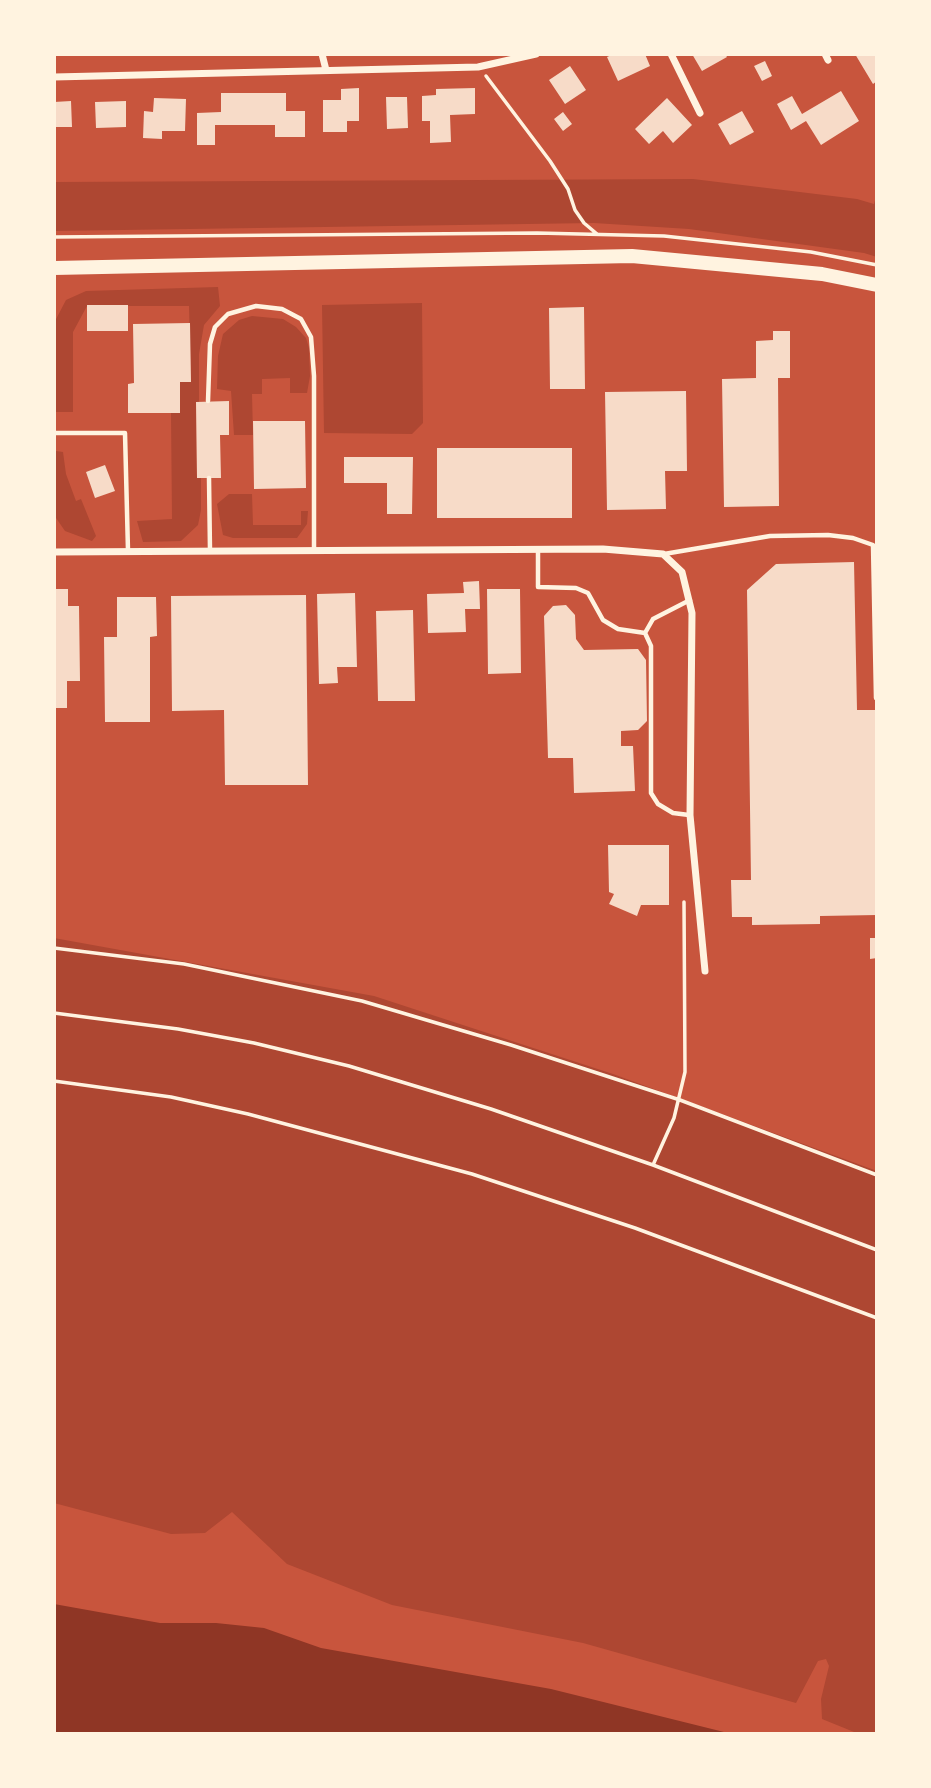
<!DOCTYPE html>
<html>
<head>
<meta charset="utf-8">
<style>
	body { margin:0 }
	#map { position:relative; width:931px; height:1788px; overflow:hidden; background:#c8553d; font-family:"IBM Plex Sans",sans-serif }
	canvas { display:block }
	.frame { position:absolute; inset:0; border:56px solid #fff3e0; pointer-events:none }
</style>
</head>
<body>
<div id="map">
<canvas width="931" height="1788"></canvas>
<div class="frame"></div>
</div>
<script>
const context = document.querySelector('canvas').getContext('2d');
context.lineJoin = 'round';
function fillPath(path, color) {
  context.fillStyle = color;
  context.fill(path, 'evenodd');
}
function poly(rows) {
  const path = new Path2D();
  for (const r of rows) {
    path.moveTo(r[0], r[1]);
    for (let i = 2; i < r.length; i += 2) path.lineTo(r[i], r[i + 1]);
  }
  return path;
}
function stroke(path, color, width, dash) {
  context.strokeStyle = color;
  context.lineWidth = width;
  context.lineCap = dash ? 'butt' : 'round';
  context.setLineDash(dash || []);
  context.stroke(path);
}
fillPath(poly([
	[693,179,857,199,874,204,877,193,877,257,864,253,689,229,594,223,54,231,54,182],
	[218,287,220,306,204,325,199,354,199,402,196,402,197,478,201,478,201,510,198,525,181,541,143,542,137,521,172,519,171,413,180,382,191,382,189,306,87,306,73,332,73,412,54,412,54,323,66,300,86,291],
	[422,303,423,423,412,434,324,433,322,305],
	[252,316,283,319,296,327,306,338,309,348,310,376,307,393,290,393,290,378,262,379,262,394,252,394,253,435,234,435,231,391,217,389,218,356,223,334,239,320],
	[56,451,63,452,66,474,76,501,81,499,96,536,92,541,65,531,54,515],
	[229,494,252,494,253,525,301,525,301,511,308,511,307,524,297,538,233,538,223,535,217,504],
	[54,938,374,996,613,1074,877,1171,877,1734,859,1734,822,1719,821,1699,829,1666,826,1659,818,1661,796,1703,583,1643,392,1605,287,1564,232,1512,205,1533,171,1534,54,1503]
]), '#ae4732');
fillPath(poly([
	[54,1604,160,1623,216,1623,264,1628,321,1648,551,1689,732,1734,54,1734]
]), '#8f3625');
fillPath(poly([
	[614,54,645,54,650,66,618,81,607,57],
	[692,54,725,54,727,57,702,71],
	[855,54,877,54,877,81,873,84],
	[765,61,772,76,762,81,754,66],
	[570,66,586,90,565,104,549,80],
	[359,88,359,121,347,121,347,132,323,132,323,100,341,100,341,89],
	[475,88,475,114,450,115,451,142,430,143,430,121,422,121,422,96,436,95,436,89],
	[841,91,859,121,821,145,806,121,791,130,777,104,792,96,802,114],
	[221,93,286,93,286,111,305,111,305,137,275,137,275,125,215,125,215,145,197,145,197,113,221,112],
	[386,97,407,97,408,128,387,129],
	[154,98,186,99,185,131,162,131,162,139,143,138,144,111,153,112],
	[667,98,692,125,673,143,663,131,649,144,635,129],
	[71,101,72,127,54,127,54,102],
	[126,101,126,127,96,128,95,102],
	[742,111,754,132,730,145,718,124],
	[563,112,572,124,563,131,554,119],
	[87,305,128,305,128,331,87,331],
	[584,307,585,389,550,389,549,308],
	[190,323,191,382,180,382,180,413,128,413,128,384,134,383,133,324],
	[773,331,790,331,790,378,778,378,779,506,724,507,722,379,756,378,756,341,773,340],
	[686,391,687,471,665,471,666,509,607,510,605,392],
	[229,401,229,435,220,435,221,478,197,478,196,402],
	[253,421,305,421,306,488,254,489],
	[437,448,572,448,572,518,437,518],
	[344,457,413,457,412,514,387,514,387,483,344,483],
	[105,465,115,491,95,498,86,472],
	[854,562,857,710,877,710,877,915,820,916,820,924,752,925,752,917,732,917,731,880,751,880,747,590,776,564],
	[479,581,480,609,465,609,466,632,428,633,427,594,464,593,463,582],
	[54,589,68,589,68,606,79,606,80,681,67,681,67,708,54,708],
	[487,589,520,589,521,673,488,674],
	[355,593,357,667,337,667,338,683,319,684,317,594],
	[306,595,308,785,225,785,224,710,172,711,171,596],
	[117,597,156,597,157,636,150,637,150,722,105,722,104,637,117,637],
	[566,605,575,615,576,639,584,650,638,649,646,660,647,721,638,730,621,731,621,746,633,746,635,791,574,793,573,758,548,758,544,616,553,606],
	[413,610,415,701,378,701,376,611],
	[608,845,669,845,669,905,641,905,637,916,609,904,614,894,609,892],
	[870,938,877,938,877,958,870,959]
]), '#f7dbc8');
stroke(poly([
	[486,76,550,161,568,189,575,210,584,223,597,234],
	[54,237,537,233,664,236,811,252,877,265],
	[54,948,184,964,362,1001,511,1045,680,1100,877,1175],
	[54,1013,178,1029,254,1043,349,1066,491,1109,653,1165,877,1250],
	[54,1081,171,1097,248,1114,472,1174,635,1228,877,1318],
	[653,1165,674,1118,685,1072,684,902]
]), '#fff3e0', 3.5);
stroke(poly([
	[208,401,210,344,215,327,228,314,256,306,282,309,301,319,311,337,314,376,314,549],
	[54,433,125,433,128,551],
	[209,478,210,551],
	[538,549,538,587,576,588,588,593,603,620,618,629,645,633,651,646,651,793,658,804,673,813,689,815],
	[664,554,770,536,828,535,853,538,873,545,876,698],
	[645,633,653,619,690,600]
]), '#fff3e0', 4.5);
stroke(poly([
	[322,54,326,70],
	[671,54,700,113],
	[825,54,828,60],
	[54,77,478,67,536,54],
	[54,552,603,549,663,554,682,572,692,613,690,815,705,971]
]), '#fff3e0', 7);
stroke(poly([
	[54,268,632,256,822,274,877,285]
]), '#fff3e0', 14);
</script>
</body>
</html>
